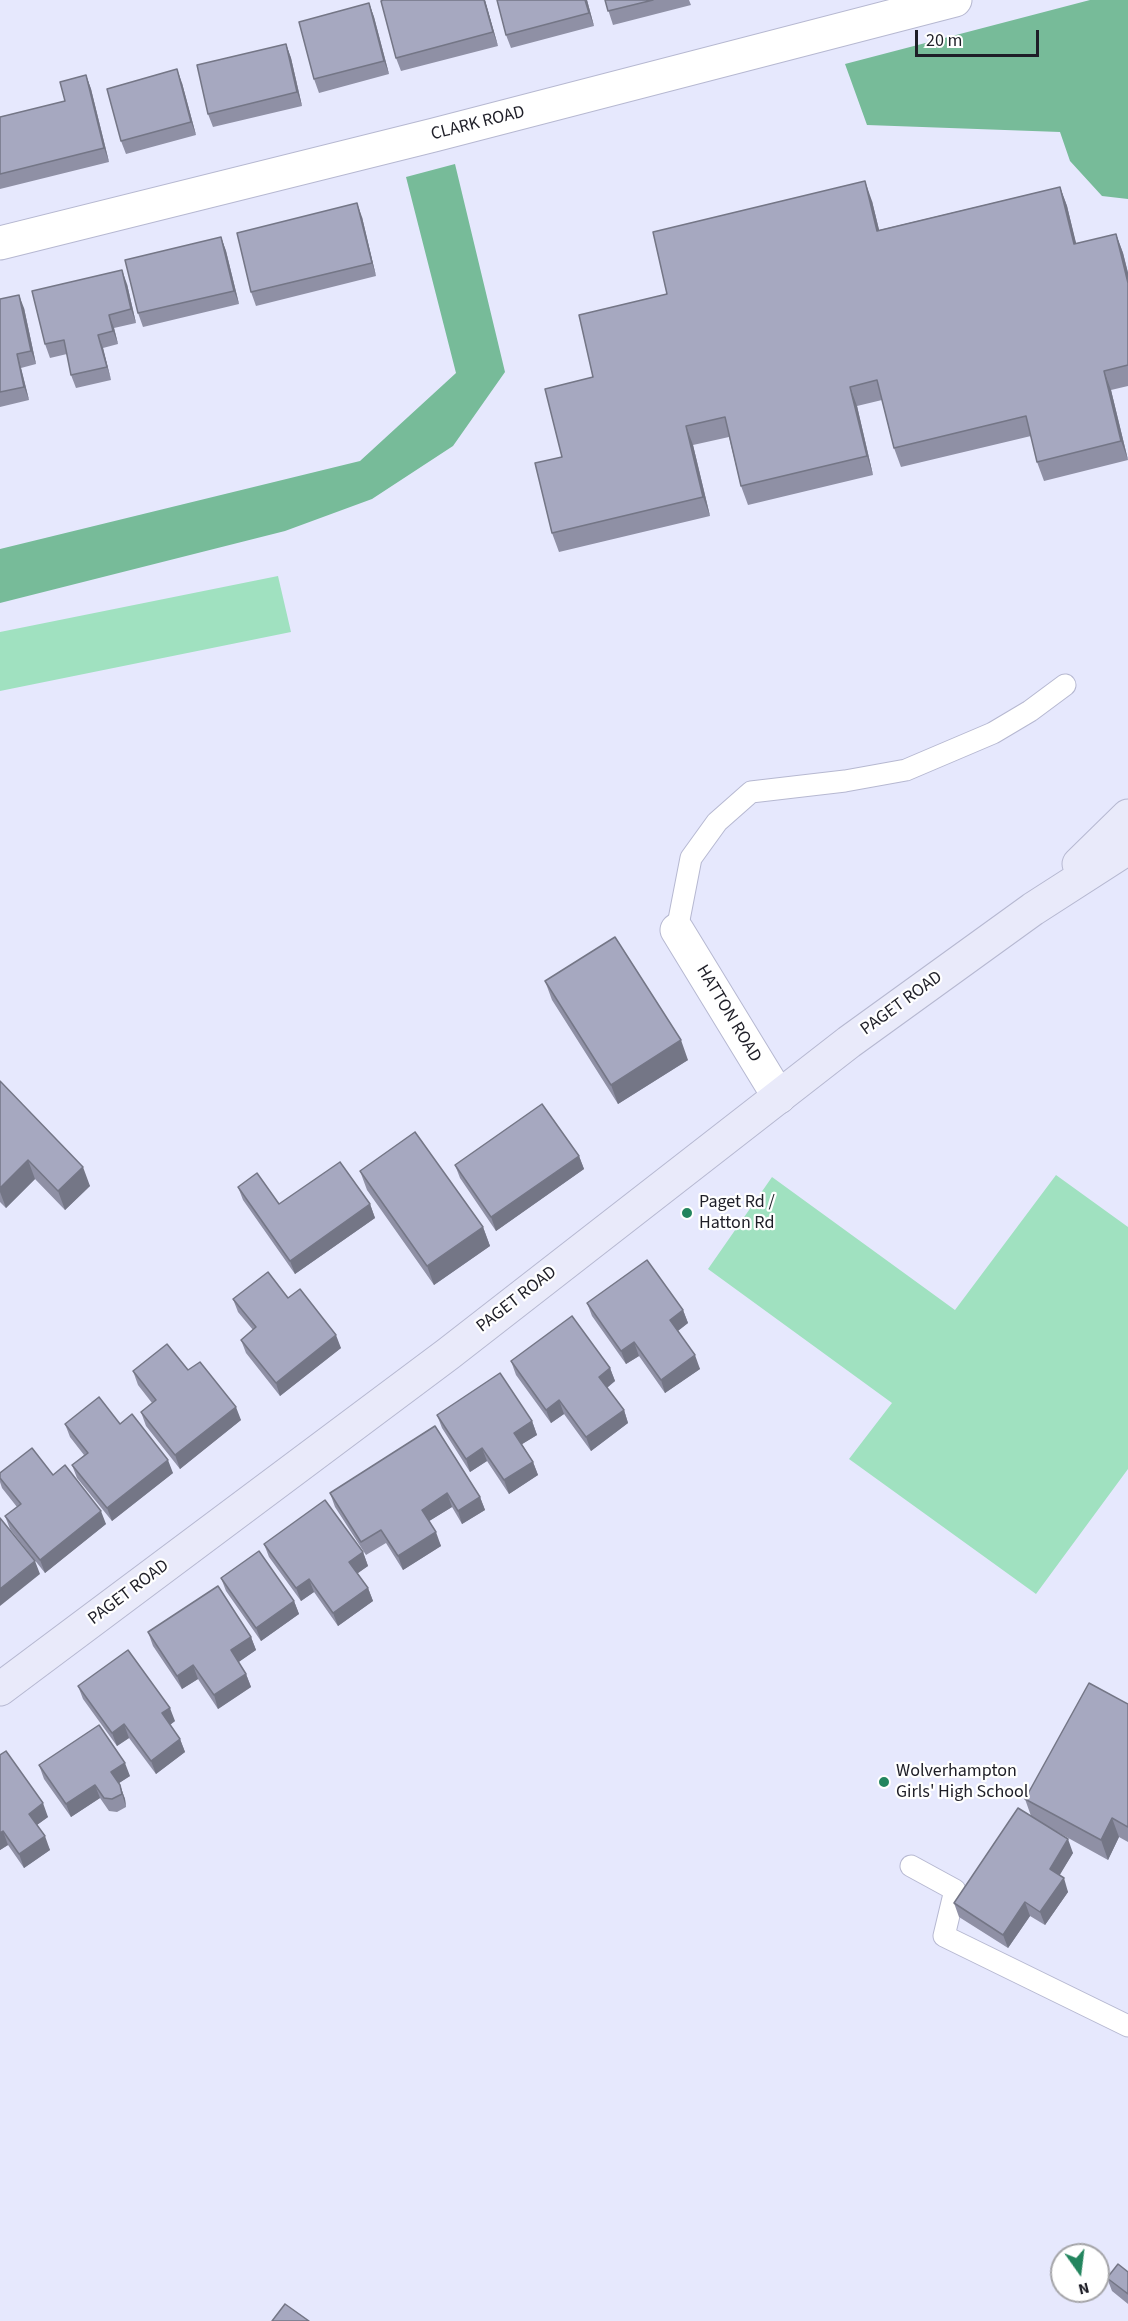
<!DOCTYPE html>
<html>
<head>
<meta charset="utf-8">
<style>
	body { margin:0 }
	#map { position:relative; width:1128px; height:2321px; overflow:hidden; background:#e6e8fd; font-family:"Source Sans 3",sans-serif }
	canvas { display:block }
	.north { position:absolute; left:1050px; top:2243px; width:60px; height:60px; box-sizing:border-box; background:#fff; border:2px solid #a5a5a9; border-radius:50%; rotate:166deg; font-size:16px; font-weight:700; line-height:24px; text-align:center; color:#1e1e27 }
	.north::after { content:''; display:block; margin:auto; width:21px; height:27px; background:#23855e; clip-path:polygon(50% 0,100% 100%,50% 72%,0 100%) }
	.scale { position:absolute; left:915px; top:30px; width:124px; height:27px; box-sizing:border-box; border:3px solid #1e1e27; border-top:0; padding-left:8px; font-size:18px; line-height:21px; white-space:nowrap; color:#1e1e27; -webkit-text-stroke:4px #fff; paint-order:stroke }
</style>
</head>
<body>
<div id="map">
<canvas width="1128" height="2321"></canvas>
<div class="north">N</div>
<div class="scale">20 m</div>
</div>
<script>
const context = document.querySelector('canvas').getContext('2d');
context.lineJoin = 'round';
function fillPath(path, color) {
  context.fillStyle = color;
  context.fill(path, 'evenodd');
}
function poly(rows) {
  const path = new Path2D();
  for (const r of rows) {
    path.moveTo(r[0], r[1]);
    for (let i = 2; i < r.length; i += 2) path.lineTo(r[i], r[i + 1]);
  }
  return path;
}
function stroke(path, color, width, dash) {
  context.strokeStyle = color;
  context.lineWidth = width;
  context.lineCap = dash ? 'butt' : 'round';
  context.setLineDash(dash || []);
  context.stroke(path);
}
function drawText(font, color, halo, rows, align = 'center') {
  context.font = font + ' "Source Sans 3",sans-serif';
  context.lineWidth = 4.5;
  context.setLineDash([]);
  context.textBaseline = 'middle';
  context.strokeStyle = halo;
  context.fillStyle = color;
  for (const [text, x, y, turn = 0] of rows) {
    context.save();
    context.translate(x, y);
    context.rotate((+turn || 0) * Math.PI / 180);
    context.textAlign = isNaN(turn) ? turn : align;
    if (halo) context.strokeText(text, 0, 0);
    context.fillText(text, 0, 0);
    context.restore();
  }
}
fillPath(poly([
	[278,576,291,632,0,691,0,632],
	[1056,1175,1128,1227,1128,1469,1036,1594,849,1459,892,1403,708,1269,772,1177,955,1310]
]), '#a0e1c0');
fillPath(poly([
	[1090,0,1128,0,1128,199,1102,196,1070,161,1060,132,867,125,845,64],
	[455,164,505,372,453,446,372,499,285,531,0,603,0,549,360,461,456,373,406,177]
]), '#7b9');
const lane = poly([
	[677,930,691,858,717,822,751,792,845,781,906,770,993,733,1030,711,1065,685],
	[911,1866,955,1890,944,1936,1128,2026]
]);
const street = poly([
	[0,243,434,135,955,0],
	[677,930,779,1097]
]);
const secondary = poly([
	[1079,864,1128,816],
	[0,1689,448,1354,849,1042,1033,909,1128,848]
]);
stroke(lane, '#b6b8d1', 23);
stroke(street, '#b6b8d1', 35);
stroke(secondary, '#b6b8d1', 35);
stroke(lane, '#fff', 21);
stroke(street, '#fff', 33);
stroke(secondary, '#e9eafa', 33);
fillPath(poly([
	[485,0,498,46,401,71,396,58],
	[497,0,587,0,594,26,511,48,506,35],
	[605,0,689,0,691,5,613,25],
	[369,3,374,17,389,74,319,93,314,79],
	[286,44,291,58,302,106,213,127,208,114],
	[86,75,91,89,109,162,0,189,0,117,65,101],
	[182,83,196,135,126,154,121,141],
	[1060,187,1067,206,1076,244,1116,234,1123,253,1128,273,1128,386,1111,390,1128,460,1044,481,1037,462,1031,436,901,467,894,448,882,400,857,406,873,475,748,505,741,486,729,437,693,445,710,516,559,552,552,533,562,457,593,377,667,294,872,201,879,230],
	[362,217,376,276,256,306,251,292],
	[221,237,226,251,239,304,143,327,138,313],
	[127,284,136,323,114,328,118,344,103,348,111,380,76,388,71,375,67,354,50,358,45,344],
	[0,299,24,308,36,364,21,368,29,400,0,407],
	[545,981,688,1060,618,1104,552,1000],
	[0,1081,90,1186,65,1210,35,1179,6,1208,0,1202],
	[579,1156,584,1169,496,1231,460,1178,455,1165],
	[360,1171,483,1227,490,1246,434,1285,367,1190],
	[238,1187,279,1204,370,1204,375,1218,295,1274,243,1200],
	[288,1298,341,1348,280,1396,246,1353,241,1340,253,1330,238,1312,233,1299],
	[587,1303,683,1310,688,1323,678,1331,700,1369,665,1393,639,1356,626,1364,592,1316],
	[511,1361,610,1368,615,1381,607,1388,624,1410,628,1423,591,1451,564,1414,551,1423,516,1375],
	[188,1370,241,1420,180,1469,146,1426,141,1412,152,1403,138,1385,133,1371],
	[437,1415,532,1421,537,1435,522,1444,533,1462,538,1475,509,1494,487,1461,470,1472,442,1428],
	[65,1424,120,1424,173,1473,112,1521,77,1478,72,1465,84,1455,70,1437],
	[435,1426,480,1497,485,1510,462,1524,452,1507,429,1521,441,1546,403,1570,386,1543,366,1555,335,1507,330,1493],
	[0,1473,53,1475,106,1524,45,1573,10,1529,5,1516,17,1507,2,1488,0,1482],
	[264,1544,363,1552,368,1566,357,1573,368,1588,373,1601,338,1626,314,1592,301,1601,269,1557],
	[221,1578,294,1601,299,1614,261,1641,226,1591],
	[148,1632,251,1637,256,1650,238,1662,246,1674,251,1687,218,1709,198,1679,182,1689,153,1646],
	[78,1686,175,1721,170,1725,180,1739,185,1752,156,1774,129,1738,117,1746,83,1699],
	[1128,1704,1128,1842,1119,1837,1108,1860,1052,1829,1073,1853,1059,1875,1068,1892,1045,1925,1030,1916,1008,1948,959,1917,954,1903,1031,1816,1025,1799],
	[0,1755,48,1817,37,1825,50,1850,24,1868,8,1845,0,1850],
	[39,1765,130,1776,119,1783,125,1799,126,1807,117,1812,109,1811,100,1798,71,1817,44,1779],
	[1128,2272,1128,2304,1112,2291,1107,2278]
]), '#8f90a5');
fillPath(poly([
	[484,0,485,0,498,46,493,32],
	[585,0,587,0,594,26,589,13],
	[369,3,374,17,389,74,384,61],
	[286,44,291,58,302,106,297,92],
	[177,69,182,83,196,135,191,122],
	[86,75,91,89,109,162,104,148],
	[865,181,872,201,884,250,877,231],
	[1060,187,1067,206,1081,263,1074,244],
	[357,203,362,217,376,276,372,263],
	[1116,234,1123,253,1128,273,1128,283],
	[221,237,226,251,239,304,234,291],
	[122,270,127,284,136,323,131,309],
	[19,295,24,308,36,364,31,351],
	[109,315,114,328,118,344,113,331],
	[98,335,103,348,111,380,107,367],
	[17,354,21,368,29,400,24,387],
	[1104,371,1111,390,1128,460,1121,441],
	[850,387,857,406,873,475,867,456],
	[686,426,693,445,710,516,703,497],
	[681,1040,688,1060,618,1104,611,1085],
	[579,1156,584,1169,496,1231,491,1217],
	[28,1160,35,1179,6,1208,0,1192,0,1188],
	[83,1167,90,1186,65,1210,58,1191],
	[370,1204,375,1218,295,1274,290,1261],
	[483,1227,490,1246,434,1285,427,1266],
	[683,1310,688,1323,675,1333,670,1320],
	[336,1335,341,1348,280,1396,276,1383],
	[634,1342,639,1356,626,1364,621,1351],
	[695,1355,700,1369,665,1393,661,1380],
	[610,1368,615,1381,604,1390,599,1377],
	[559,1400,564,1414,551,1423,546,1410],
	[236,1407,241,1420,180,1469,175,1455],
	[624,1410,628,1423,591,1451,586,1437],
	[532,1421,537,1435,519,1446,514,1433],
	[482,1448,487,1461,470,1472,466,1459],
	[168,1460,173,1473,112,1521,107,1508],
	[533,1462,538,1475,509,1494,504,1480],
	[447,1493,452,1507,426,1523,422,1510],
	[480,1497,485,1510,462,1524,458,1511],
	[101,1511,106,1524,45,1573,40,1560],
	[436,1532,441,1546,403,1570,398,1556],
	[363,1552,368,1566,354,1576,349,1562],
	[35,1561,40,1574,0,1606,0,1589],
	[309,1579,314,1592,301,1601,296,1588],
	[368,1588,373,1601,338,1626,333,1613],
	[294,1601,299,1614,261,1641,256,1628],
	[251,1637,256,1650,236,1664,231,1650],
	[193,1665,198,1679,182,1689,177,1676],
	[246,1674,251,1687,218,1709,214,1695],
	[170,1708,175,1721,167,1727,162,1713],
	[124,1724,129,1738,117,1746,112,1733],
	[180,1739,185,1752,156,1774,151,1761],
	[125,1763,130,1776,116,1785,111,1772],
	[95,1785,100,1798,71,1817,66,1804],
	[120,1785,125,1799,126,1807,122,1794],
	[43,1803,48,1817,34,1827,29,1814],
	[1112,1818,1119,1837,1108,1860,1101,1840],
	[3,1831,8,1845,0,1850,0,1833],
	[45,1836,50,1850,24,1868,19,1854],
	[1068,1839,1073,1853,1055,1883,1050,1869],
	[1064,1878,1068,1892,1045,1925,1040,1912],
	[1025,1902,1030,1916,1008,1948,1003,1935]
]), '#747686');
const building = poly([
	[383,0,484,0,493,32,396,58,381,1,383,0],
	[497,0,585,0,589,13,506,35,497,0],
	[605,0,653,0,608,11,605,0],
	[369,3,384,61,314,79,299,22,369,3],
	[286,44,297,92,208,114,197,65,286,44],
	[177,69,191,122,121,141,107,89,177,69],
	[86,75,104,148,0,174,0,117,65,101,60,82,86,75],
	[865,181,877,231,1060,187,1074,244,1116,234,1128,283,1128,365,1104,371,1121,441,1037,462,1026,416,894,448,877,380,850,387,867,456,741,486,725,417,686,426,703,497,552,533,535,463,562,457,545,389,593,377,579,315,667,294,653,232,865,181],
	[357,203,372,263,251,292,237,233,357,203],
	[221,237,234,291,138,313,125,260,221,237],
	[122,270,131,309,109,315,113,331,98,335,107,367,71,375,64,340,45,344,32,291,122,270],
	[19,295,31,351,17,354,24,387,0,392,0,299,19,295],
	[615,937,681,1040,611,1085,545,981,615,937],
	[0,1081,83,1167,58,1191,28,1160,0,1188,0,1081],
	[542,1104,579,1156,491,1217,455,1165,542,1104],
	[415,1132,483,1227,427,1266,360,1171,415,1132],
	[340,1162,370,1204,290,1261,238,1187,257,1173,279,1204,340,1162],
	[647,1260,683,1310,670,1320,695,1355,661,1380,634,1342,621,1351,587,1303,647,1260],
	[268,1272,288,1298,300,1289,336,1335,276,1383,241,1340,256,1327,233,1299,268,1272],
	[572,1316,610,1368,599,1377,624,1410,586,1437,559,1400,546,1410,511,1361,572,1316],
	[167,1344,188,1370,200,1362,236,1407,175,1455,141,1412,156,1400,133,1371,167,1344],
	[500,1373,532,1421,514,1433,533,1462,504,1480,482,1448,466,1459,437,1415,500,1373],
	[99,1397,120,1424,132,1414,168,1460,107,1508,72,1465,88,1453,65,1424,99,1397],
	[435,1426,480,1497,458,1511,447,1493,422,1510,436,1532,398,1556,381,1530,361,1542,330,1493,435,1426],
	[32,1448,53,1475,65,1465,101,1511,40,1560,5,1516,21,1504,0,1478,0,1473,32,1448],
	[325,1500,363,1552,349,1562,368,1588,333,1613,309,1579,296,1588,264,1544,325,1500],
	[0,1518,35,1561,0,1589,0,1518],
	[259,1551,294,1601,256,1628,221,1578,259,1551],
	[218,1586,251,1637,231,1650,246,1674,214,1695,193,1665,177,1676,148,1632,218,1586],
	[128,1650,170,1708,162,1713,180,1739,151,1761,124,1724,112,1733,78,1686,128,1650],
	[1089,1683,1128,1704,1128,1827,1112,1818,1101,1840,1025,1799,1089,1683],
	[99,1725,125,1763,111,1772,120,1785,122,1794,112,1799,104,1798,95,1785,66,1804,39,1765,99,1725],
	[6,1751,43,1803,29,1814,45,1836,19,1854,3,1831,0,1833,0,1755,6,1751],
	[1018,1808,1068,1839,1050,1869,1064,1878,1040,1912,1025,1902,1003,1935,954,1903,1018,1808],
	[1118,2264,1128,2272,1128,2294,1107,2278,1118,2264],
	[285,2304,309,2321,272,2321,285,2304]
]);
fillPath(building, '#a6a8c0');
stroke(building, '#747686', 1.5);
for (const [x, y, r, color] of [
	[687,1213,6,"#23855e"],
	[884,1782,6,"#23855e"]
]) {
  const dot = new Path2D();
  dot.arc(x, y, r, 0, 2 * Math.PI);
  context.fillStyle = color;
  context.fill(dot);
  stroke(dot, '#fff', 2);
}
drawText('18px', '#1e1e27', '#fff', [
	["CLARK ROAD",478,124,-14],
	["PAGET ROAD",902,1004,-36],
	["HATTON ROAD",728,1014,59],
	["PAGET ROAD",517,1300,-38],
	["PAGET ROAD",129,1593,-37]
]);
drawText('18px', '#1e1e27', '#fff', [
	["Paget Rd /",699,1203],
	["Hatton Rd",699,1224],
	["Wolverhampton",896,1772],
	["Girls' High School",896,1793]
], 'left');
</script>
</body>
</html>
